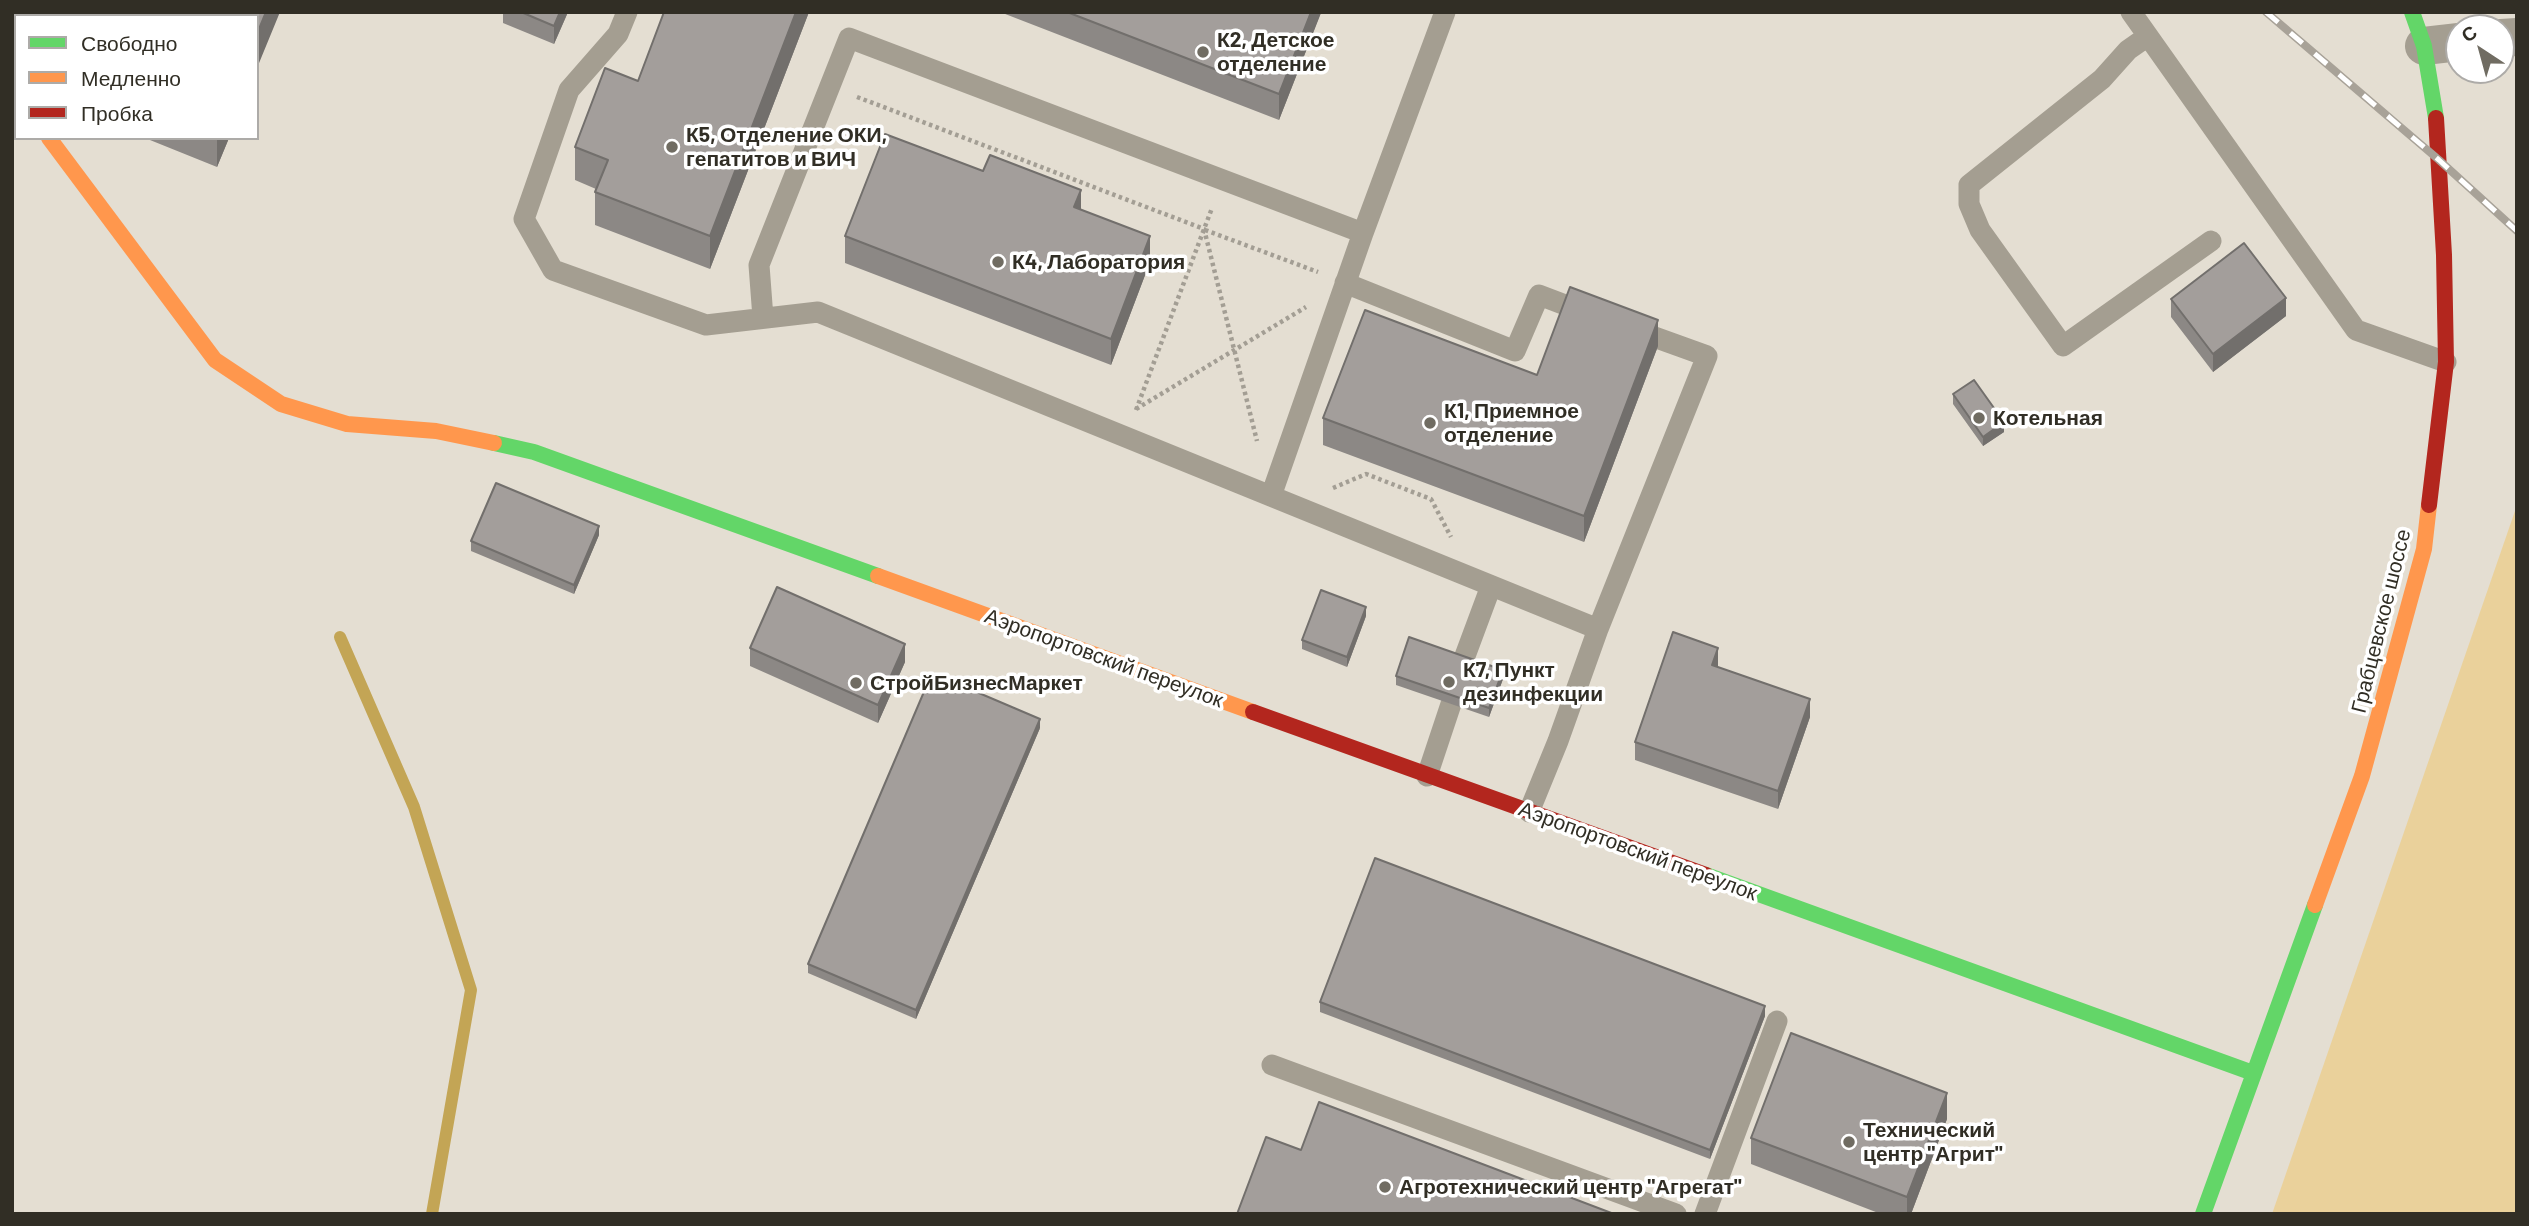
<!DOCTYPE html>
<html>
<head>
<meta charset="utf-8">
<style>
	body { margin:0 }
	#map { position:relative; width:2529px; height:1226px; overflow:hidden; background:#e4ded2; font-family:Barlow,sans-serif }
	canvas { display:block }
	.frame { position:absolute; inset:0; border:14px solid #312e25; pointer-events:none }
	.legend { position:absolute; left:14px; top:14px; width:245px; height:126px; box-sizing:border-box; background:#fff; border:2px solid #adaba8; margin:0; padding:9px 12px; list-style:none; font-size:21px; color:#312e25 }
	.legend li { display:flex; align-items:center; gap:14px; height:35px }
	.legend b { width:35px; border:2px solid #adaba8 }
	.north { position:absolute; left:2445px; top:14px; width:70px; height:70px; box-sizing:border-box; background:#fff; border:2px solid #adaba8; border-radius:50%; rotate:324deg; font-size:19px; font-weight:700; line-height:28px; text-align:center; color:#312e25 }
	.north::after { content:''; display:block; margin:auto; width:24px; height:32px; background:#706c62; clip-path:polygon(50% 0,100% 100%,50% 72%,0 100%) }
</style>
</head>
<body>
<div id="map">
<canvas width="2529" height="1226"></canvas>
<div class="frame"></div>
<ul class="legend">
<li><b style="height:9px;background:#63d668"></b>Свободно</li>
<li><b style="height:9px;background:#ff974d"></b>Медленно</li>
<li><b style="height:9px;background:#b3261e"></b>Пробка</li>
</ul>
<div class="north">С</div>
</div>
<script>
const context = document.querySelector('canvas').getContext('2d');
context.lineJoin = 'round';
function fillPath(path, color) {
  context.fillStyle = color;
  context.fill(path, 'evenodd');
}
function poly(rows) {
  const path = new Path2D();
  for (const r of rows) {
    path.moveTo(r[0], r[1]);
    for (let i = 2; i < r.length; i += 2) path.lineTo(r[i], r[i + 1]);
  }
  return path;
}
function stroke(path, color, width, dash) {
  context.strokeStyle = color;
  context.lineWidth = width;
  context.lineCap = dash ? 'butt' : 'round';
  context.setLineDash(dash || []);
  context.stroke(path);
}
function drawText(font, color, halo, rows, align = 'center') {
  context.font = font + ' Barlow,sans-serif';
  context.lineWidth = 7;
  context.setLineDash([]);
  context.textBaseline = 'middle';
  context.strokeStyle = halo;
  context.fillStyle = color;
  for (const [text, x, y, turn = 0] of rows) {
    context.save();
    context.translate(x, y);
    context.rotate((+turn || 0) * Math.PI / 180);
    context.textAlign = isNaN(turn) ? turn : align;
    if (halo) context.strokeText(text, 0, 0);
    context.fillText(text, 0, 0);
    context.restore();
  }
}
fillPath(poly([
	[2517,507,2517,1214,2272,1214,2516,508]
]), '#ead19b');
stroke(poly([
	[340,637,414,807,471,990,432,1214]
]), '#c3a555', 12);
stroke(poly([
	[857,97,1204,229,1257,441],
	[1205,230,1318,272],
	[1136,409,1306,307],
	[1136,410,1212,208],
	[1333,488,1366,474,1431,499,1451,537]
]), '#a39e94', 4.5, [3.5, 3.5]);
stroke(poly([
	[627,12,618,34,569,90,524,219,553,270,706,325,818,312,1598,629,1558,741,1529,812],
	[2131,12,2356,330,2446,362],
	[2148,36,2128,50,2102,79,1969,185,1969,204,1980,230,2063,346,2211,241],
	[1363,233,1445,12],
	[1345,283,1515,351,1539,295,1589,314],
	[763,318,759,265,849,38,1363,233,1271,496],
	[1598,629,1707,356,1632,329],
	[1462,664,1491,586],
	[1427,776,1451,704],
	[1272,1065,1676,1214],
	[1705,1214,1777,1021]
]), '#a49e91', 21);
stroke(poly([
	[2501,38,2517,37],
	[2424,46,2459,42],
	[12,90,16,94]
]), '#a49e91', 38);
stroke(poly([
	[2412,12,2424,46,2436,118],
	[494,443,534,452,878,576],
	[1706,875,2253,1073],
	[2203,1214,2315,905]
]), '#63d668', 16);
stroke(poly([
	[49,138,215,360,281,404,347,424,436,431,494,443],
	[878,576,1253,712],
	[2315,905,2362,776,2424,549,2429,505]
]), '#ff974d', 16);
stroke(poly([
	[2429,505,2446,362,2444,255,2436,118],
	[1253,712,1706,875]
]), '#b3261e', 16);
const rail = poly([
	[2266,12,2439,160,2517,231]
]);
stroke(rail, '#a8a298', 8);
stroke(rail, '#fff', 5, [16]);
fillPath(poly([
	[503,12,568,12,554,44,503,23],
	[809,12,710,269,595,225,595,192,596,189,575,180,575,147,638,81],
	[1000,12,1321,12,1279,120],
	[145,138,229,138,217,167],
	[1081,209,1150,262,1111,365,845,263,845,236],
	[2171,299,2286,316,2213,372,2171,317],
	[1658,346,1584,542,1323,445,1323,418,1537,375],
	[1953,394,2004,432,1983,446,1953,404],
	[599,535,574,594,471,551,471,541],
	[1366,616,1347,667,1302,649,1302,640],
	[750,648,905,662,878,723,750,666],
	[1718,667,1810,717,1778,809,1635,760,1635,742],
	[1396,676,1503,679,1489,717,1396,685],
	[1040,728,916,1019,808,973,808,964],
	[1320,1002,1765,1016,1710,1159,1320,1012],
	[1947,1119,1911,1214,1881,1214,1751,1164,1751,1138]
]), '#8c8885');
fillPath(poly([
	[266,12,280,12,257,68,257,34],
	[560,12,568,12,554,44,554,26],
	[796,12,809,12,710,269,710,236],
	[1311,12,1321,13,1279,120,1279,94],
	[217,138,229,138,217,167],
	[1081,190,1081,216,1074,207],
	[1150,236,1150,262,1111,365,1111,339],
	[2286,298,2286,316,2213,372,2213,354],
	[1658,320,1658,346,1584,542,1584,516],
	[2004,422,2004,432,1983,446,1983,437],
	[599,526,599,535,574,594,574,585],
	[1366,607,1366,616,1347,667,1347,657],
	[905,644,905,662,878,723,878,705],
	[1718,648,1718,666,1712,683,1712,665],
	[1503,670,1503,679,1489,717,1489,708],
	[1810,699,1810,717,1778,809,1778,791],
	[1040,719,1040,728,916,1019,916,1010],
	[1765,1006,1765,1016,1710,1159,1710,1150],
	[1947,1093,1947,1119,1911,1214,1907,1214,1907,1197]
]), '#726f6c');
const building = poly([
	[154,12,266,12,257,34,257,16,152,16,154,12],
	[521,12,560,12,554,26,521,12],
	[664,12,796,12,710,236,595,192,608,160,575,147,605,68,638,81,664,12],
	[1067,12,1311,12,1279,94,1067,12],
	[885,134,983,171,990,155,1081,190,1074,207,1150,236,1111,339,845,236,885,134],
	[2244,243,2286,298,2213,354,2171,299,2244,243],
	[1570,287,1658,320,1584,516,1323,418,1365,310,1537,375,1570,287],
	[1974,380,2004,422,1983,437,1953,394,1974,380],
	[496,483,599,526,574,585,471,541,496,483],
	[777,587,905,644,878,705,750,648,777,587],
	[1321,590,1366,607,1347,657,1302,640,1321,590],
	[1673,632,1718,648,1712,665,1810,699,1778,791,1635,742,1673,632],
	[1409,637,1503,670,1489,708,1396,676,1409,637],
	[932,673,1040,719,916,1010,808,964,932,673],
	[1375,858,1765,1006,1710,1150,1320,1002,1375,858],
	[1791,1033,1947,1093,1907,1197,1751,1138,1791,1033],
	[1319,1102,1614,1214,1237,1214,1266,1137,1301,1150,1319,1102]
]);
fillPath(building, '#a39e9b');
stroke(building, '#726f6c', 2);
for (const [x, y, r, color] of [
	[1203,52,7,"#706c62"],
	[672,147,7,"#706c62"],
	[998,262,7,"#706c62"],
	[1979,418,7,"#706c62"],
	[1430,423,7,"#706c62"],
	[1449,682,7,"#706c62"],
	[856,683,7,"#706c62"],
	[1849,1142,7,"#706c62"],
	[1385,1187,7,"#706c62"]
]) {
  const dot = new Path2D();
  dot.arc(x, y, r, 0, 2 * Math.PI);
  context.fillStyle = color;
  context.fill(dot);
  stroke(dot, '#fff', 2.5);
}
drawText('bold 21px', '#312e25', '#fff', [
	["К2, Детское",1217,40],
	["отделение",1217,64],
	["К5, Отделение ОКИ,",686,135],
	["гепатитов и ВИЧ",686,159],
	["К4, Лаборатория",1012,262],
	["К1, Приемное",1444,411],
	["отделение",1444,435],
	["Котельная",1993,418],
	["К7, Пункт",1463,670],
	["дезинфекции",1463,694],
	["СтройБизнесМаркет",870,683],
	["Технический",1863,1130],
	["центр \"Агрит\"",1863,1154],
	["Агротехнический центр \"Агрегат\"",1399,1187]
], 'left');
drawText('21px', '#312e25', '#fff', [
	["Грабцевское шоссе",2381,621,-76],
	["Аэропортовский переулок",1104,658,20],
	["Аэропортовский переулок",1638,851,20]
]);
</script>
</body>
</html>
